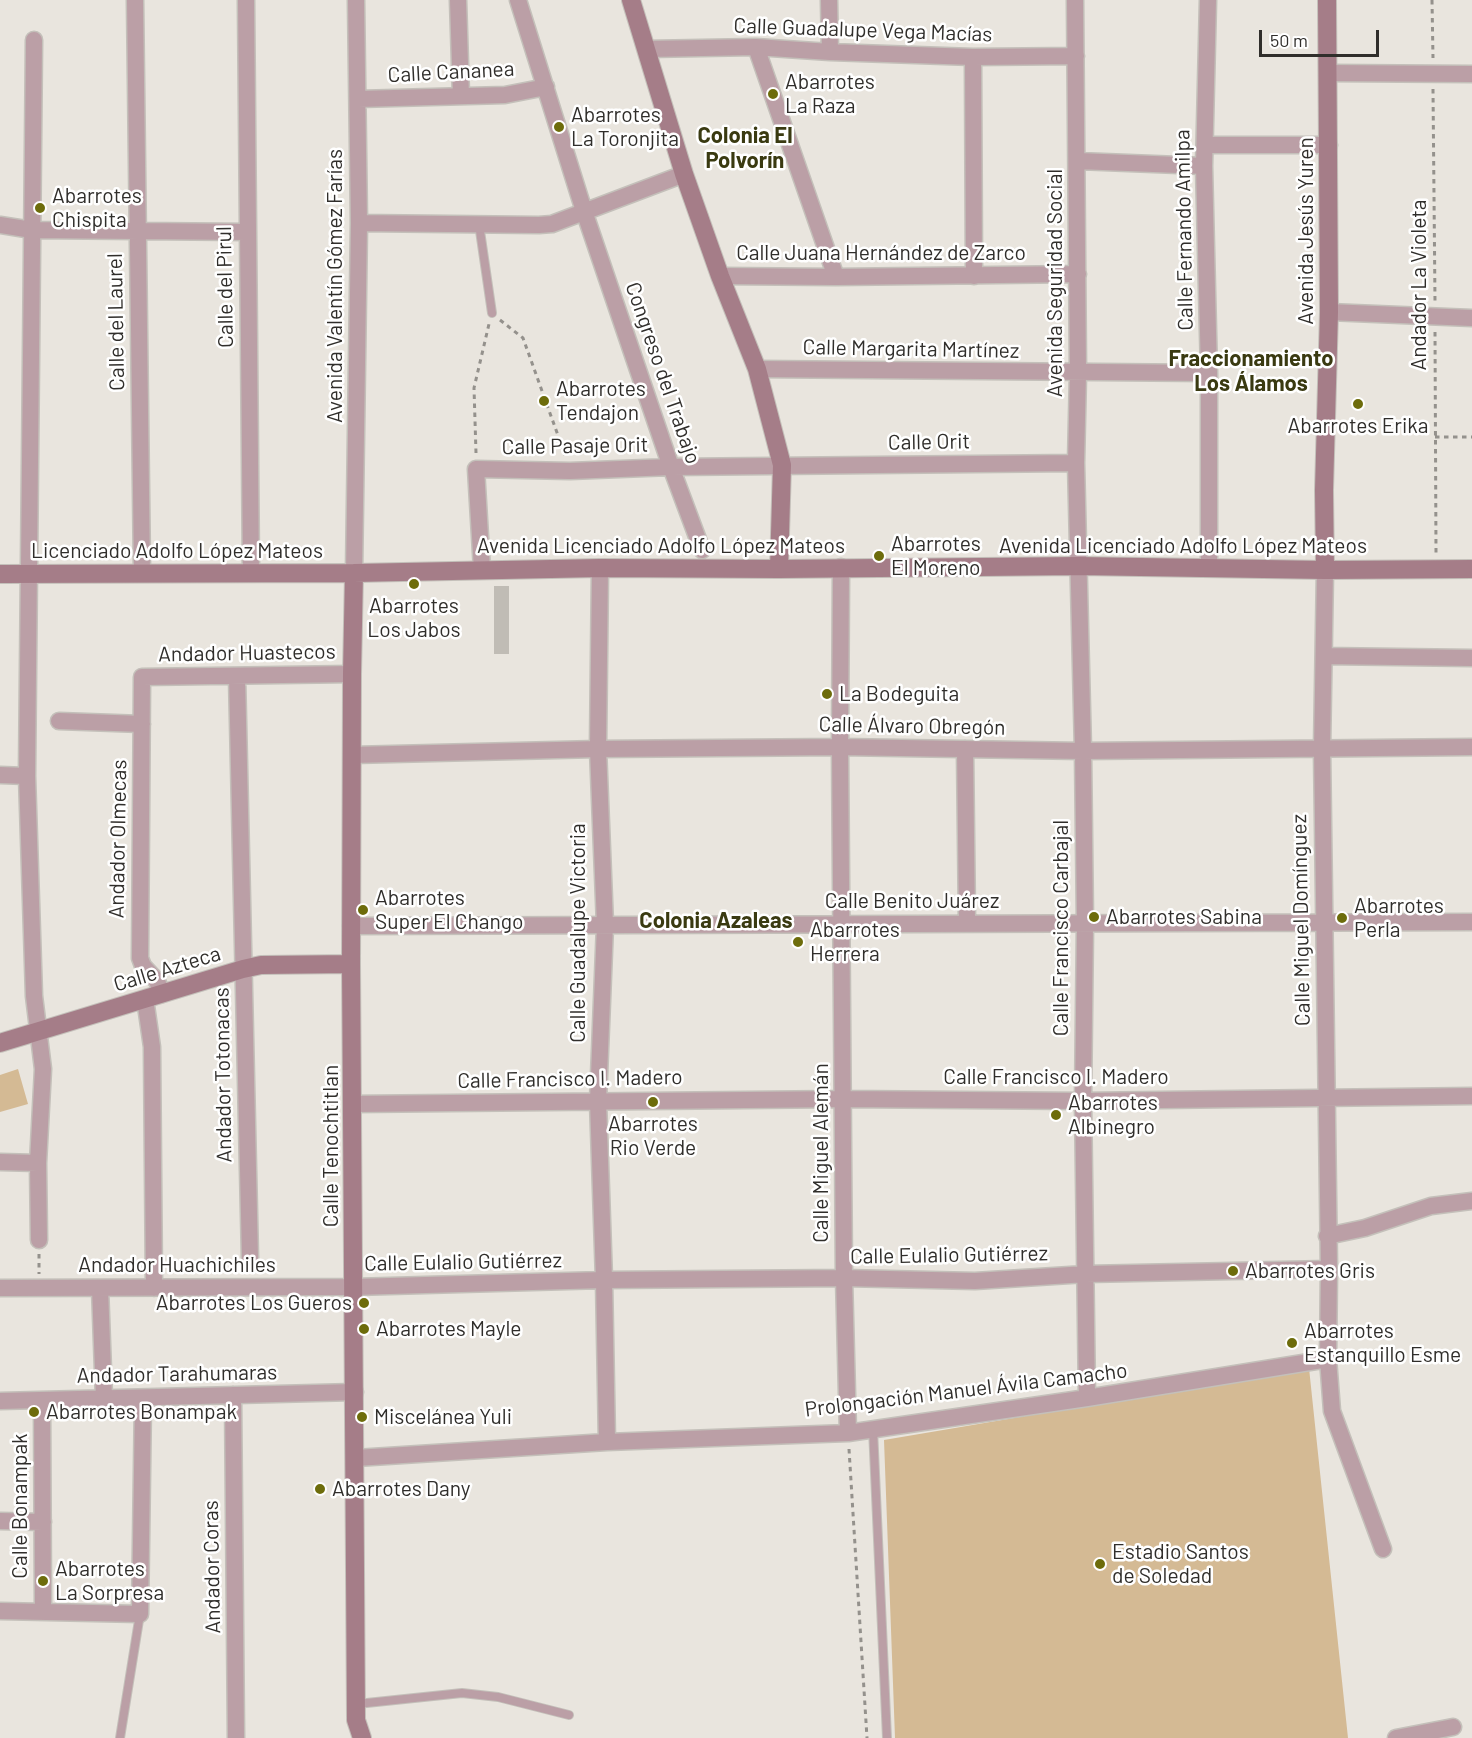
<!DOCTYPE html>
<html>
<head>
<meta charset="utf-8">
<style>
	body { margin:0 }
	#map { position:relative; width:1472px; height:1738px; overflow:hidden; background:#e9e5de; font-family:Barlow,sans-serif }
	canvas { display:block }
	.scale { position:absolute; left:1259px; top:30px; width:120px; height:27px; box-sizing:border-box; border:3px solid #302e2b; border-top:0; padding-left:8px; font-size:18px; line-height:21px; white-space:nowrap; color:#302e2b; -webkit-text-stroke:4px #fff; paint-order:stroke }
</style>
</head>
<body>
<div id="map">
<canvas width="1472" height="1738"></canvas>
<div class="scale">50 m</div>
</div>
<script>
const context = document.querySelector('canvas').getContext('2d');
context.lineJoin = 'round';
function fillPath(path, color) {
  context.fillStyle = color;
  context.fill(path, 'evenodd');
}
function poly(rows) {
  const path = new Path2D();
  for (const r of rows) {
    path.moveTo(r[0], r[1]);
    for (let i = 2; i < r.length; i += 2) path.lineTo(r[i], r[i + 1]);
  }
  return path;
}
function stroke(path, color, width, dash) {
  context.strokeStyle = color;
  context.lineWidth = width;
  context.lineCap = dash ? 'butt' : 'round';
  context.setLineDash(dash || []);
  context.stroke(path);
}
function drawText(font, color, halo, rows, align = 'center') {
  context.font = font + ' Barlow,sans-serif';
  context.lineWidth = 5;
  context.setLineDash([]);
  context.textBaseline = 'middle';
  context.strokeStyle = halo;
  context.fillStyle = color;
  for (const [text, x, y, turn = 0] of rows) {
    context.save();
    context.translate(x, y);
    context.rotate((+turn || 0) * Math.PI / 180);
    context.textAlign = isNaN(turn) ? turn : align;
    if (halo) context.strokeText(text, 0, 0);
    context.fillText(text, 0, 0);
    context.restore();
  }
}
fillPath(poly([
	[18,1069,28,1104,0,1112,0,1075],
	[1309,1368,1348,1738,895,1738,884,1440]
]), '#d4ba94');
fillPath(poly([
	[494,586,509,586,509,654,494,654]
]), '#c0bcb5');
const lane = poly([
	[479,224,492,313],
	[873,1429,887,1738],
	[357,1704,462,1693,498,1697,569,1715],
	[120,1738,140,1614]
]);
const street = poly([
	[135,0,142,572],
	[246,0,251,573],
	[458,0,461,96],
	[518,0,584,211,671,467,702,550],
	[829,0,830,52],
	[1075,0,1078,373,1076,463,1083,751,1085,924,1083,1101,1087,1398],
	[1208,0,1204,166,1209,373,1209,567],
	[34,40,27,776,34,996,43,1069,38,1163,39,1240],
	[756,47,836,277],
	[647,49,756,47,830,52,973,57,1076,56],
	[973,57,974,276],
	[1328,73,1472,74],
	[358,99,505,95,546,87],
	[1205,145,1329,145],
	[1078,161,1204,166],
	[359,223,539,225,552,224,684,174],
	[0,225,32,230,247,232],
	[720,276,836,277,1078,274],
	[1329,312,1472,318],
	[757,369,1209,373],
	[841,567,840,747,844,1278,848,1433],
	[600,568,598,749,605,925,598,1101,604,1280,607,1442],
	[482,570,476,469,570,471,671,467,1076,463],
	[1325,570,1322,749,1329,1269,1328,1359,1332,1411,1383,1549],
	[354,573,359,223,356,0],
	[1324,656,1472,658],
	[237,676,250,1258],
	[59,721,142,724],
	[965,749,967,923],
	[352,755,598,749,840,747,1083,751,1472,747],
	[0,775,27,776],
	[351,926,1472,922],
	[162,994,157,981,143,966,140,958,142,677,352,674],
	[145,999,152,1047,154,1288],
	[353,1104,844,1099,1083,1101,1472,1096],
	[0,1162,38,1163],
	[1327,1236,1365,1228,1431,1206,1472,1201],
	[0,1288,354,1287,604,1280,844,1278,975,1281,1086,1274,1329,1269],
	[100,1288,104,1399],
	[233,1395,236,1738],
	[42,1400,43,1611],
	[0,1401,355,1392],
	[356,1458,607,1442,848,1433,1087,1398,1328,1359],
	[0,1521,43,1522],
	[0,1611,140,1614,143,1398],
	[1396,1738,1453,1727]
]);
const secondary = poly([
	[631,0,684,174,720,276,757,369,782,465,779,569],
	[1325,570,1324,490,1329,312,1327,0],
	[354,573,352,674,351,964,356,1720,362,1738],
	[0,574,354,573,600,568,779,569,1079,566,1325,570,1472,569],
	[0,1043,243,969,261,965,351,964]
]);
stroke(lane, '#c4c0ba', 10);
stroke(street, '#c4c0ba', 19);
stroke(secondary, '#c4c0ba', 20);
stroke(poly([
	[1432,0,1433,58],
	[1433,89,1435,301],
	[500,320,523,338,565,455],
	[1435,332,1436,553],
	[1435,437,1472,437],
	[476,453,474,388,489,324],
	[39,1254,39,1274],
	[849,1449,867,1738]
]), '#94918c', 3, [4.5, 4.5]);
stroke(lane, '#bb9fa6', 8);
stroke(street, '#bb9fa6', 16);
stroke(secondary, '#a57d88', 18);
for (const [x, y, r, color] of [
	[773,94,6,"#6d6c0b"],
	[559,127,6,"#6d6c0b"],
	[40,208,6,"#6d6c0b"],
	[544,401,6,"#6d6c0b"],
	[1358,404,6,"#6d6c0b"],
	[879,556,6,"#6d6c0b"],
	[414,584,6,"#6d6c0b"],
	[827,694,6,"#6d6c0b"],
	[363,910,6,"#6d6c0b"],
	[1094,917,6,"#6d6c0b"],
	[1342,918,6,"#6d6c0b"],
	[798,942,6,"#6d6c0b"],
	[653,1102,6,"#6d6c0b"],
	[1056,1115,6,"#6d6c0b"],
	[1233,1271,6,"#6d6c0b"],
	[364,1303,6,"#6d6c0b"],
	[364,1329,6,"#6d6c0b"],
	[1292,1343,6,"#6d6c0b"],
	[34,1412,6,"#6d6c0b"],
	[362,1417,6,"#6d6c0b"],
	[320,1489,6,"#6d6c0b"],
	[1100,1564,6,"#6d6c0b"],
	[43,1581,6,"#6d6c0b"]
]) {
  const dot = new Path2D();
  dot.arc(x, y, r, 0, 2 * Math.PI);
  context.fillStyle = color;
  context.fill(dot);
  stroke(dot, '#fff', 2);
}
drawText('21px', '#302e2b', '#fff', [
	["Calle Guadalupe Vega Macías",863,30,2],
	["Calle Cananea",451,72,-3],
	["Calle Fernando Amilpa",1184,230,-91],
	["Avenida Jesús Yuren",1306,231,-90],
	["Calle Juana Hernández de Zarco",881,253],
	["Avenida Seguridad Social",1055,283,-90],
	["Andador La Violeta",1419,285,-90],
	["Avenida Valentín Gómez Farías",335,286,-90],
	["Calle del Pirul",225,287,-91],
	["Calle del Laurel",116,322,-91],
	["Calle Margarita Martínez",911,349,1],
	["Congreso del Trabajo",663,373,71],
	["Calle Orit",929,442,-1],
	["Calle Pasaje Orit",575,446,-1],
	["Avenida Licenciado Adolfo López Mateos",661,546],
	["Avenida Licenciado Adolfo López Mateos",1183,546],
	["Licenciado Adolfo López Mateos",177,551],
	["Andador Huastecos",247,653,-1],
	["Calle Álvaro Obregón",912,726,1],
	["Andador Olmecas",118,839,-89],
	["Calle Benito Juárez",912,901],
	["Calle Miguel Domínguez",1301,920,-91],
	["Calle Francisco Carbajal",1061,928,-90],
	["Calle Guadalupe Victoria",578,933,-90],
	["Calle Azteca",167,969,-17],
	["Andador Totonacas",223,1075,-91],
	["Calle Francisco I. Madero",1056,1077],
	["Calle Francisco I. Madero",570,1079,-1],
	["Calle Tenochtitlan",331,1146,-90],
	["Calle Miguel Alemán",821,1153,-90],
	["Calle Eulalio Gutiérrez",949,1255,-1],
	["Calle Eulalio Gutiérrez",463,1262,-1],
	["Andador Huachichiles",177,1265],
	["Andador Tarahumaras",177,1374,-1],
	["Prolongación Manuel Ávila Camacho",966,1390,-7],
	["Calle Bonampak",20,1506,-90],
	["Andador Coras",212,1567,-91]
]);
drawText('21px', '#302e2b', '#fff', [
	["Abarrotes",785,82],
	["La Raza",785,106],
	["Abarrotes",571,115],
	["La Toronjita",571,139],
	["Abarrotes",52,196],
	["Chispita",52,220],
	["Abarrotes",556,389],
	["Tendajon",556,413],
	["Abarrotes Erika",1358,426,"center"],
	["Abarrotes",891,544],
	["El Moreno",891,568],
	["Abarrotes",414,606,"center"],
	["Los Jabos",414,630,"center"],
	["La Bodeguita",839,694],
	["Abarrotes",375,898],
	["Super El Chango",375,922],
	["Abarrotes",1354,906],
	["Perla",1354,930],
	["Abarrotes Sabina",1106,917],
	["Abarrotes",810,930],
	["Herrera",810,954],
	["Abarrotes",1068,1103],
	["Albinegro",1068,1127],
	["Abarrotes",653,1124,"center"],
	["Rio Verde",653,1148,"center"],
	["Abarrotes Gris",1245,1271],
	["Abarrotes Los Gueros",352,1303,"right"],
	["Abarrotes Mayle",376,1329],
	["Abarrotes",1304,1331],
	["Estanquillo Esme",1304,1355],
	["Abarrotes Bonampak",46,1412],
	["Miscelánea Yuli",374,1417],
	["Abarrotes Dany",332,1489],
	["Estadio Santos",1112,1552],
	["de Soledad",1112,1576],
	["Abarrotes",55,1569],
	["La Sorpresa",55,1593]
], 'left');
drawText('bold 22px', '#3a3a11', '#fff', [
	["Colonia El",745,136],
	["Polvorín",745,161],
	["Fraccionamiento",1251,359],
	["Los Álamos",1251,384],
	["Colonia Azaleas",716,921]
]);
</script>
</body>
</html>
